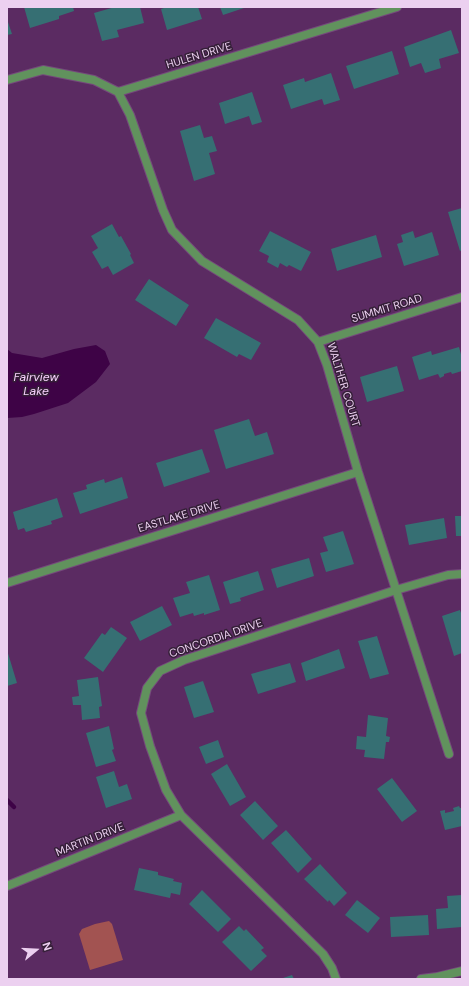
<!DOCTYPE html>
<html>
<head>
<meta charset="utf-8">
<style>
	body { margin:0 }
	#map { position:relative; width:469px; height:986px; overflow:hidden; background:#5b2b62; font-family:"DM Sans",sans-serif }
	canvas { display:block }
	.frame { position:absolute; inset:0; border:8px solid #ecd0f0; pointer-events:none }
	.north { position:absolute; left:16px; top:930px; width:40px; height:40px; -webkit-text-stroke:3px #341f37; paint-order:stroke; rotate:72deg; font-size:11px; font-weight:700; line-height:16px; text-align:center; color:#ecd0f0 }
	.north::after { content:''; display:block; margin:auto; width:14px; height:18px; background:#ecd0f0; clip-path:polygon(50% 0,100% 100%,50% 72%,0 100%) }
</style>
</head>
<body>
<div id="map">
<canvas width="469" height="986"></canvas>
<div class="frame"></div>
<div class="north">N</div>
</div>
<script>
const context = document.querySelector('canvas').getContext('2d');
context.lineJoin = 'round';
function fillPath(path, color) {
  context.fillStyle = color;
  context.fill(path, 'evenodd');
}
function poly(rows) {
  const path = new Path2D();
  for (const r of rows) {
    path.moveTo(r[0], r[1]);
    for (let i = 2; i < r.length; i += 2) path.lineTo(r[i], r[i + 1]);
  }
  return path;
}
function stroke(path, color, width, dash) {
  context.strokeStyle = color;
  context.lineWidth = width;
  context.lineCap = dash ? 'butt' : 'round';
  context.setLineDash(dash || []);
  context.stroke(path);
}
function drawText(font, color, halo, rows, align = 'center') {
  context.font = font + ' "DM Sans",sans-serif';
  context.lineWidth = 3;
  context.setLineDash([]);
  context.textBaseline = 'middle';
  context.strokeStyle = halo;
  context.fillStyle = color;
  for (const [text, x, y, turn = 0] of rows) {
    context.save();
    context.translate(x, y);
    context.rotate((+turn || 0) * Math.PI / 180);
    context.textAlign = isNaN(turn) ? turn : align;
    if (halo) context.strokeText(text, 0, 0);
    context.fillText(text, 0, 0);
    context.restore();
  }
}
fillPath(poly([
	[109,921,112,924,123,960,90,970,79,934,82,929,95,924]
]), '#a25351');
fillPath(poly([
	[96,345,105,351,110,364,96,382,68,403,34,414,22,417,7,418,7,349,12,353,42,358,74,349]
]), '#3e0346');
stroke(poly([
	[7,800,14,807]
]), '#3e0346', 4.5);
fillPath(poly([
	[24,7,73,7,74,11,59,16,59,19,30,28],
	[115,7,140,7,144,23,117,30,119,37,102,41,94,13],
	[167,7,198,7,202,19,167,30,161,9],
	[220,7,247,7,223,15],
	[7,19,12,34,7,35],
	[451,30,459,53,439,59,441,68,425,73,421,63,410,67,404,47],
	[392,51,399,74,354,89,346,66],
	[331,73,340,100,324,105,322,99,291,109,283,85,304,78,305,82],
	[252,92,262,122,252,125,249,116,225,124,219,103],
	[200,125,204,138,212,136,217,151,209,153,215,174,194,181,180,131],
	[462,208,462,250,460,251,448,212],
	[112,224,119,237,121,236,131,254,130,255,134,263,113,275,108,266,102,269,92,252,98,248,91,236],
	[270,231,311,252,301,271,289,265,287,267,280,263,278,268,267,262,269,256,259,251],
	[413,231,415,238,432,232,439,255,404,266,397,244,403,242,401,235],
	[376,235,382,257,337,271,331,249],
	[149,279,189,305,176,326,135,300],
	[216,318,261,343,251,360,239,354,237,357,204,338],
	[459,347,462,358,462,371,452,374,451,372,444,374,444,376,440,378,438,374,419,380,412,357,431,351,432,355],
	[397,366,404,391,367,402,360,377],
	[249,419,255,436,267,432,274,454,226,469,214,430],
	[202,449,210,472,164,487,156,463],
	[122,477,128,498,80,514,73,493,87,489,86,485,104,479,105,483],
	[57,498,63,517,51,521,52,524,26,532,24,528,18,530,13,512],
	[455,516,462,516,462,536,456,536],
	[444,518,447,538,409,545,405,525],
	[343,531,354,564,326,572,320,553,328,551,323,537],
	[309,558,314,576,277,588,271,569],
	[258,571,264,590,240,598,241,601,230,604,223,582],
	[209,575,220,610,204,615,204,613,194,616,193,613,180,617,173,598,190,593,186,582],
	[162,606,172,625,140,641,130,622],
	[460,610,462,616,462,653,454,656,442,616],
	[111,627,127,638,103,672,84,658,102,633,105,635],
	[377,636,389,674,370,679,358,641],
	[339,649,345,668,306,681,301,663],
	[7,650,17,683,7,686],
	[290,663,296,682,258,694,251,674],
	[98,677,102,706,99,707,100,718,82,720,81,705,73,705,72,697,79,696,77,680],
	[203,681,214,712,194,718,184,687],
	[368,715,388,718,386,736,390,737,389,742,386,742,384,759,364,757,365,750,356,749,357,736,366,737],
	[109,726,114,749,112,750,116,761,96,767,86,733],
	[218,740,224,757,206,764,199,747],
	[227,764,246,797,230,806,211,774],
	[114,771,119,787,127,784,132,799,106,808,96,777],
	[392,778,417,811,402,822,377,789],
	[255,801,278,826,263,840,240,815],
	[459,806,460,808,462,808,462,826,445,830,440,811,445,810,445,813,454,811,453,808],
	[286,830,312,859,298,873,271,843],
	[320,864,347,893,334,906,329,900,328,902,304,879],
	[139,868,158,872,158,875,174,879,173,881,182,883,180,895,171,893,170,898,134,890],
	[202,890,231,919,218,932,189,904],
	[462,895,462,927,437,929,436,909,448,908,447,896],
	[357,900,380,918,368,933,345,915],
	[428,915,429,935,391,937,390,917],
	[239,926,244,931,246,929,264,948,261,950,267,956,251,971,222,942],
	[292,975,294,979,280,979]
]), '#366f73');
const minor = poly([
	[7,80,43,70,94,80,118,92,397,7],
	[118,92,130,115,163,210,172,230,202,261,298,320,318,342,327,365,358,472,449,754],
	[318,342,462,297],
	[7,583,358,472],
	[7,886,181,815],
	[336,979,332,968,323,954,181,815,166,790,150,746,141,713,147,688,160,671,184,660,396,590,448,575,462,574],
	[421,979,437,977,462,971]
]);
stroke(minor, '#75497c', 10);
stroke(minor, '#61925d', 8);
drawText('11px', '#ecd0f0', '#341f37', [
	["HULEN DRIVE",199,56,-17],
	["SUMMIT ROAD",387,309,-17],
	["WALTHER COURT",343,385,73],
	["EASTLAKE DRIVE",179,517,-17],
	["CONCORDIA DRIVE",216,639,-19],
	["MARTIN DRIVE",90,840,-22]
]);
drawText('italic 12px', '#f6cffb', '#341f37', [
	["Fairview",36,378],
	["Lake",36,392]
]);
</script>
</body>
</html>
